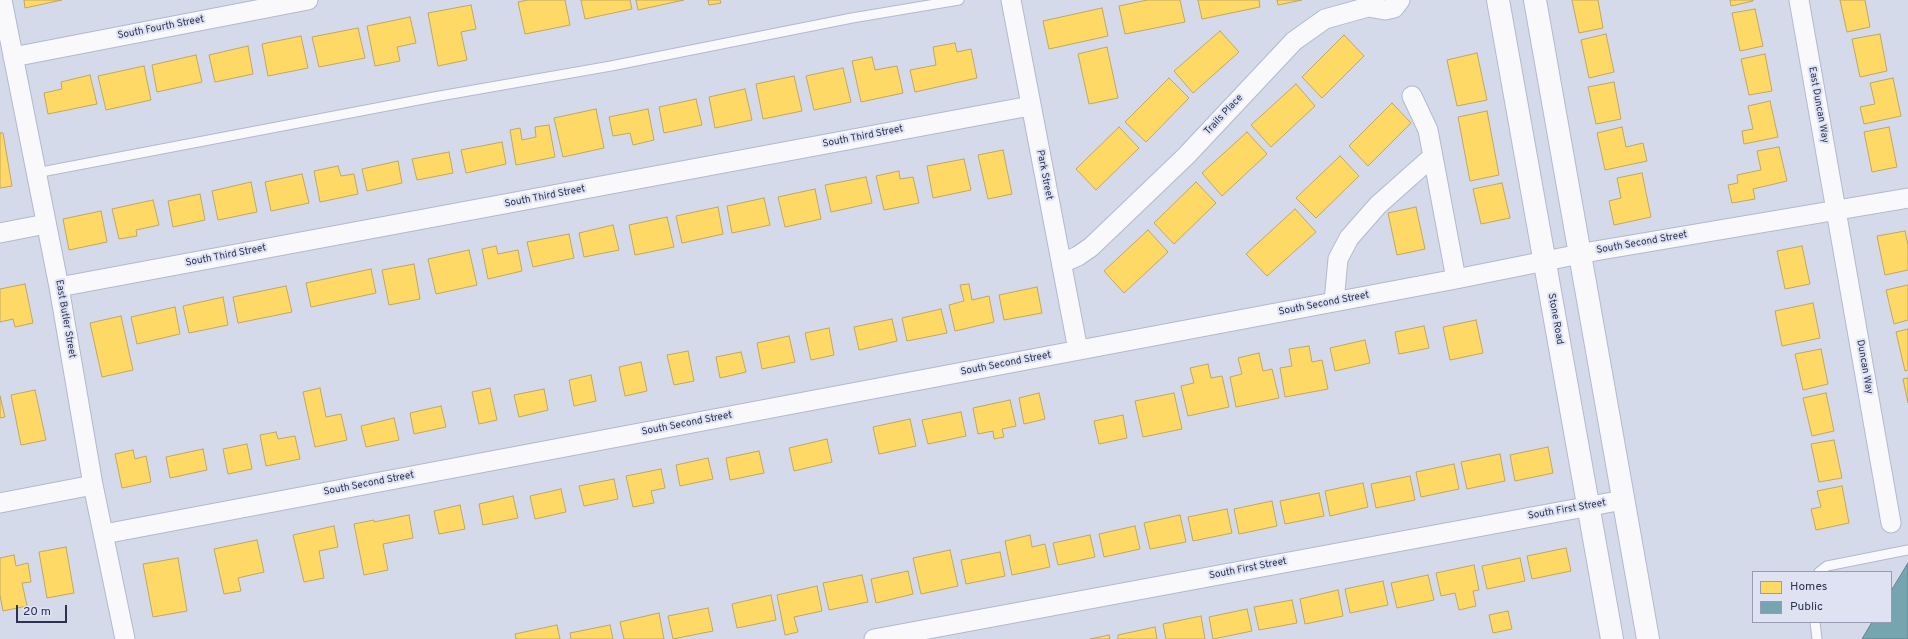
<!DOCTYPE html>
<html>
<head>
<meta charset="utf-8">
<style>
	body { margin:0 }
	#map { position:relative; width:1908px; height:639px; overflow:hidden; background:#d5daea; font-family:Overpass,sans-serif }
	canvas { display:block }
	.legend { position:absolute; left:1752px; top:571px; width:140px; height:52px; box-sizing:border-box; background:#dee2f2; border:1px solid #979cb2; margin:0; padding:5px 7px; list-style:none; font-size:12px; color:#2c3351 }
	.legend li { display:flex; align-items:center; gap:8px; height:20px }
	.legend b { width:20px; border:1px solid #979cb2 }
	.scale { position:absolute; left:16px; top:605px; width:51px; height:18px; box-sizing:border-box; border:2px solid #2c3351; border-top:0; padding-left:5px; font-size:12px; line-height:14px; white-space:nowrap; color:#2c3351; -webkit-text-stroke:3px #dee2f2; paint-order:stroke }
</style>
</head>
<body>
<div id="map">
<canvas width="1908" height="639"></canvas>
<ul class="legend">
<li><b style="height:11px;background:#ffd966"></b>Homes</li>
<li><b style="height:11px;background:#76a5af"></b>Public</li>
</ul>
<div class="scale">20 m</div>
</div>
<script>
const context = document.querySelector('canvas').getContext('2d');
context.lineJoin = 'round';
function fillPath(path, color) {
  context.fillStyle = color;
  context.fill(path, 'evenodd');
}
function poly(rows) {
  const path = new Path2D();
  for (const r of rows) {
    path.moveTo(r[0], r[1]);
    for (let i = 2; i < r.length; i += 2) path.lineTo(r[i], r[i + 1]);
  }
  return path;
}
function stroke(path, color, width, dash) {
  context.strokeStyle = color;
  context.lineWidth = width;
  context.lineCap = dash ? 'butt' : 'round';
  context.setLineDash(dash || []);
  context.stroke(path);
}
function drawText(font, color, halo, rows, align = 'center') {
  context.font = font + ' Overpass,sans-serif';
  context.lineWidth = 4;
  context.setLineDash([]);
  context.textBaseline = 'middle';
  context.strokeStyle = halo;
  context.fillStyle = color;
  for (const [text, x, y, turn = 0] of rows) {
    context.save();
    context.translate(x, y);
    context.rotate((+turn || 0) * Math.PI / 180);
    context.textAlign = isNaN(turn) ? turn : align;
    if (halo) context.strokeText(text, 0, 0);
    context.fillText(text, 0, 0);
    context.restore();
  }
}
const homes = poly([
	[24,0,62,0,25,8,24,0],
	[528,0,565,0,570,25,525,34,518,2,528,0],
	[581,0,630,0,632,9,585,19,581,0],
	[636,0,684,0,638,10,636,0],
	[708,0,720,0,721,3,709,5,708,0],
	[1147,0,1180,0,1185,22,1125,34,1119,6,1147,0],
	[1198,0,1259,0,1260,7,1202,19,1198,0],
	[1277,0,1302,0,1278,5,1277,0],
	[1572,0,1598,0,1603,28,1579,33,1572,0],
	[1730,0,1753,0,1753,1,1731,6,1730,0],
	[1840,0,1865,0,1870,27,1847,32,1840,0],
	[471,5,476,29,461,32,467,60,438,66,428,13,471,5],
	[1102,8,1108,36,1049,49,1043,21,1102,8],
	[1755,9,1763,46,1740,51,1732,13,1755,9],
	[410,17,416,43,397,47,400,61,375,66,367,26,410,17],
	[358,28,365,58,319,67,312,37,358,28],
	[1220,31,1239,52,1193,93,1174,71,1220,31],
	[1606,34,1614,72,1589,78,1581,40,1606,34],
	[1880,34,1887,71,1860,77,1852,39,1880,34],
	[1344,35,1364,56,1322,98,1302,77,1344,35],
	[301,36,308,68,268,76,262,44,301,36],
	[955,43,957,52,971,49,977,78,915,92,910,70,936,65,933,47,955,43],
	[248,46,253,74,215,82,209,55,248,46],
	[1107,47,1118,98,1089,104,1078,54,1107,47],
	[1477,53,1487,100,1457,106,1447,60,1477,53],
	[1765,54,1772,91,1749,95,1741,59,1765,54],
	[196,55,202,82,157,92,152,65,196,55],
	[872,57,875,70,897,66,903,93,861,102,852,61,872,57],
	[144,66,151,100,106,110,98,76,144,66],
	[843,68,851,102,814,110,806,76,843,68],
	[90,75,97,104,48,114,44,93,62,89,61,82,90,75],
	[794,76,802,111,763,119,756,84,794,76],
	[1169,78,1189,98,1146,142,1125,122,1169,78],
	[1893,78,1901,116,1864,124,1860,107,1875,104,1870,83,1893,78],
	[1614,82,1621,119,1596,124,1588,87,1614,82],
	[1296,84,1315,106,1271,147,1251,125,1296,84],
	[745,89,752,120,715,128,709,97,745,89],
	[696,99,702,125,664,133,659,107,696,99],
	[1770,101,1778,137,1744,144,1742,131,1753,129,1748,106,1770,101],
	[1392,103,1411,123,1368,166,1349,146,1392,103],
	[596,109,604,148,563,157,554,118,596,109],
	[648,109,654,140,633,145,630,133,613,136,609,117,648,109],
	[1487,111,1499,175,1470,181,1458,117,1487,111],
	[549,125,555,157,516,165,510,130,520,128,522,140,536,137,535,127,549,125],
	[1119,127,1139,148,1096,190,1076,169,1119,127],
	[1622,127,1626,147,1643,143,1647,161,1605,170,1597,133,1622,127],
	[1889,127,1897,167,1872,172,1864,132,1889,127],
	[1247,132,1267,154,1222,196,1202,173,1247,132],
	[0,133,3,133,12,186,0,188,0,133],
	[502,142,506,164,466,173,461,150,502,142],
	[1779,147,1787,181,1753,189,1755,199,1732,203,1728,185,1738,183,1737,175,1761,170,1757,151,1779,147],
	[1003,150,1012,194,988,199,978,155,1003,150],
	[449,152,453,173,417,180,412,159,449,152],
	[1340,156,1359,176,1316,218,1296,198,1340,156],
	[964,159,971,190,933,198,927,166,964,159],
	[398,161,402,183,367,191,362,169,398,161],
	[338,166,341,176,354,174,358,194,320,202,314,171,338,166],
	[899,171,900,179,913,177,919,203,884,210,876,176,899,171],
	[1642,173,1651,217,1614,225,1609,201,1621,198,1617,178,1642,173],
	[302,174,309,203,271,211,265,182,302,174],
	[866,177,872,203,831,212,825,185,866,177],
	[251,182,257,212,218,220,212,191,251,182],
	[1196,182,1216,203,1174,244,1154,223,1196,182],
	[1502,183,1510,218,1481,224,1473,189,1502,183],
	[815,189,821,219,785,227,778,197,815,189],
	[200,194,205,220,173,227,168,201,200,194],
	[764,198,770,225,732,233,727,206,764,198],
	[153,200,159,225,136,230,137,236,119,239,112,209,153,200],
	[718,207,723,234,682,243,676,216,718,207],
	[1416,207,1425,249,1397,255,1388,213,1416,207],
	[1295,209,1316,232,1267,276,1246,254,1295,209],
	[101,211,107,242,69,250,63,219,101,211],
	[667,217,674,247,635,255,629,225,667,217],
	[613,225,619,250,584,257,579,233,613,225],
	[1148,230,1168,252,1124,293,1104,271,1148,230],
	[1905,231,1908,245,1908,270,1885,275,1877,236,1905,231],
	[569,234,574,258,533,267,527,242,569,234],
	[496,246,498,254,518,250,522,271,488,279,482,249,496,246],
	[1802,246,1810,284,1785,289,1777,251,1802,246],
	[469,250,477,285,436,294,428,259,469,250],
	[414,264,420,299,389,305,382,270,414,264],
	[371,269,376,293,311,307,306,283,371,269],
	[25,284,33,323,15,327,13,319,0,322,0,289,25,284],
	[969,284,972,300,989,296,994,322,955,331,949,305,964,301,960,285,969,284],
	[1908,285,1908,320,1894,324,1886,290,1908,285],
	[286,286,292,312,238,323,233,297,286,286],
	[1037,287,1042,313,1004,320,999,295,1037,287],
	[223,297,228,325,189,333,183,306,223,297],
	[1813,303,1820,338,1782,346,1775,311,1813,303],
	[175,307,180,334,137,344,131,317,175,307],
	[941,309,947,333,907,341,902,318,941,309],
	[121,316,133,370,102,377,90,323,121,316],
	[892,319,897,341,859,350,854,327,892,319],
	[1476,320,1483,353,1450,360,1443,327,1476,320],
	[1424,326,1429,348,1399,354,1395,332,1424,326],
	[829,328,834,355,811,360,805,333,829,328],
	[1908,329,1908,370,1905,371,1896,332,1908,329],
	[789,336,795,362,762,369,757,343,789,336],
	[1365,340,1370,363,1335,371,1330,348,1365,340],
	[1309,346,1312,362,1322,360,1328,389,1285,397,1280,368,1292,366,1289,349,1309,346],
	[1821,349,1828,384,1803,390,1795,354,1821,349],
	[688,351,694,381,674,385,667,355,688,351],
	[741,352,746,372,720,378,716,357,741,352],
	[1259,353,1263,371,1272,369,1279,398,1236,407,1230,377,1242,374,1238,358,1259,353],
	[641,362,647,391,625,396,619,367,641,362],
	[1208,364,1211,378,1222,376,1229,407,1188,416,1181,386,1194,383,1190,368,1208,364],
	[591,375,596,401,574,406,569,380,591,375],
	[1908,378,1908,403,1903,379,1908,378],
	[320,388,326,417,341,414,347,440,315,447,303,392,320,388],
	[490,388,497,420,479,424,472,392,490,388],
	[544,389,548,410,519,417,514,395,544,389],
	[35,390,46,440,21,445,11,395,35,390],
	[1039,393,1045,419,1024,424,1019,398,1039,393],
	[1174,393,1182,429,1143,437,1135,401,1174,393],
	[1826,393,1834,431,1812,436,1803,398,1826,393],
	[0,396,5,417,0,418,0,396],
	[1010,400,1016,426,1002,429,1004,437,994,439,993,431,978,434,973,408,1010,400],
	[441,406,446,427,414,434,410,413,441,406],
	[961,412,966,436,928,444,922,420,961,412],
	[1123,415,1127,438,1099,444,1094,421,1123,415],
	[394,418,399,440,366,447,361,426,394,418],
	[910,419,916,446,879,454,873,427,910,419],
	[276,432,278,439,295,436,300,459,266,466,260,435,276,432],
	[827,439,832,462,794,471,789,448,827,439],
	[1834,440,1842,478,1819,482,1811,444,1834,440],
	[247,444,252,469,228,474,223,449,247,444],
	[1548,447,1553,473,1515,481,1510,455,1548,447],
	[203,449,207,470,170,478,166,457,203,449],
	[133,450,135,459,146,456,151,482,122,488,115,454,133,450],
	[759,451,764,473,730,480,726,458,759,451],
	[1500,454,1505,481,1467,489,1461,462,1500,454],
	[708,458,713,479,680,486,676,465,708,458],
	[1454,464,1459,489,1421,497,1416,472,1454,464],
	[661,469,665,488,651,491,654,503,633,507,626,476,661,469],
	[1410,476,1415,500,1376,508,1371,484,1410,476],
	[614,479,618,499,584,506,579,486,614,479],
	[1363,483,1368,507,1330,516,1325,491,1363,483],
	[1842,486,1849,523,1816,530,1811,509,1821,507,1817,491,1842,486],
	[561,489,566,512,535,519,530,496,561,489],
	[1319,493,1324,516,1285,524,1280,501,1319,493],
	[513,496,518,518,483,525,479,504,513,496],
	[1272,501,1277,526,1239,534,1234,509,1272,501],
	[460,505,465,529,439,534,434,511,460,505],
	[1227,509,1232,533,1193,541,1188,517,1227,509],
	[409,515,413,538,383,544,388,570,364,575,354,524,374,520,374,522,409,515],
	[1180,515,1186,542,1150,549,1144,523,1180,515],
	[334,526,338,547,319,551,324,578,304,582,293,535,334,526],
	[1135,526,1140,549,1104,557,1099,534,1135,526],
	[1030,535,1032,547,1045,544,1050,567,1012,575,1005,541,1030,535],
	[1090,535,1095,557,1058,565,1053,543,1090,535],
	[257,540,264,572,238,578,241,591,224,594,214,549,257,540],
	[66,547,74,593,47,598,39,552,66,547],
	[1566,548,1571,571,1532,579,1527,556,1566,548],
	[950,550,958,586,921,594,913,558,950,550],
	[1000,552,1005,576,966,584,961,560,1000,552],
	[14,555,16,566,28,563,31,582,22,583,27,606,3,611,0,595,0,558,14,555],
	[178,558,187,611,153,617,143,564,178,558],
	[1520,558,1525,581,1487,589,1482,566,1520,558],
	[1474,565,1479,590,1473,591,1476,606,1459,610,1455,593,1441,596,1436,573,1474,565],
	[908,571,913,594,876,603,871,579,908,571],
	[862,575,868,602,829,610,823,583,862,575],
	[1428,575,1434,600,1397,608,1391,583,1428,575],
	[1383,581,1388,605,1350,613,1345,589,1383,581],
	[817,586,822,611,794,617,798,632,785,635,777,595,817,586],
	[1338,590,1343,616,1305,624,1300,599,1338,590],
	[771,595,776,620,737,628,732,604,771,595],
	[1292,600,1297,623,1259,630,1254,607,1292,600],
	[708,608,713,631,673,639,668,616,708,608],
	[1247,609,1252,631,1213,639,1209,617,1247,609],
	[1508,611,1512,629,1493,633,1489,615,1508,611],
	[659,613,664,639,624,639,620,622,659,613],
	[1201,616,1205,639,1166,639,1163,624,1201,616],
	[557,625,560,639,516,639,515,634,557,625],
	[610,625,613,639,571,639,570,633,610,625],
	[1155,627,1157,639,1118,639,1118,635,1155,627],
	[1109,635,1110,639,1090,639,1109,635]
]);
fillPath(homes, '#ffd966');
stroke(homes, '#c0a760', 1);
const public = poly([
	[1908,563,1908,639,1862,639,1872,622,1891,622,1891,591,1908,563]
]);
fillPath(public, '#76a5af');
stroke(public, '#608393', 1);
const lane = poly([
	[36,173,434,97,611,66,852,18,959,0],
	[1819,572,1827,566,1908,550],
	[1815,622,1817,639]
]);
const street = poly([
	[2,0,59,287,93,485,125,639],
	[1011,0,1078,350],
	[1799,0,1891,523],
	[13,57,308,0],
	[1412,96,1428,130,1456,279],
	[0,233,46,224],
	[1062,263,1078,256,1091,247,1186,156,1294,41,1325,19,1368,7,1385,10,1394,8,1400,0],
	[59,287,1030,106],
	[1334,302,1338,259,1349,238,1378,205,1432,157],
	[0,503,93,485],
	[104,534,1456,279,1595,251,1908,198],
	[874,639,1623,500]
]);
const secondary = poly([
	[1498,0,1612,639],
	[1535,0,1648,639]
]);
stroke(lane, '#b2b8ce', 11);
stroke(street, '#b2b8ce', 21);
stroke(secondary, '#b2b8ce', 24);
stroke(lane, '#f9f9fc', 9);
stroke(street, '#f9f9fc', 19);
stroke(secondary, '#f9f9fc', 22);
drawText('10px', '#2c3351', '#dee2f2', [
	["South Fourth Street",161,28,-11],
	["East Duncan Way",1818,105,80],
	["Trails Place",1224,115,-47],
	["South Third Street",863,137,-11],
	["Park Street",1044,175,79],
	["South Third Street",545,197,-11],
	["South Second Street",1642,243,-10],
	["South Third Street",226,256,-11],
	["South Second Street",1324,304,-11],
	["East Butler Street",65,319,80],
	["Stone Road",1555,319,80],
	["South Second Street",1006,364,-11],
	["Duncan Way",1864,367,80],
	["South Second Street",687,424,-11],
	["South Second Street",369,484,-11],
	["South First Street",1567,510,-10],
	["South First Street",1248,569,-11]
]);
</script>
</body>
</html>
